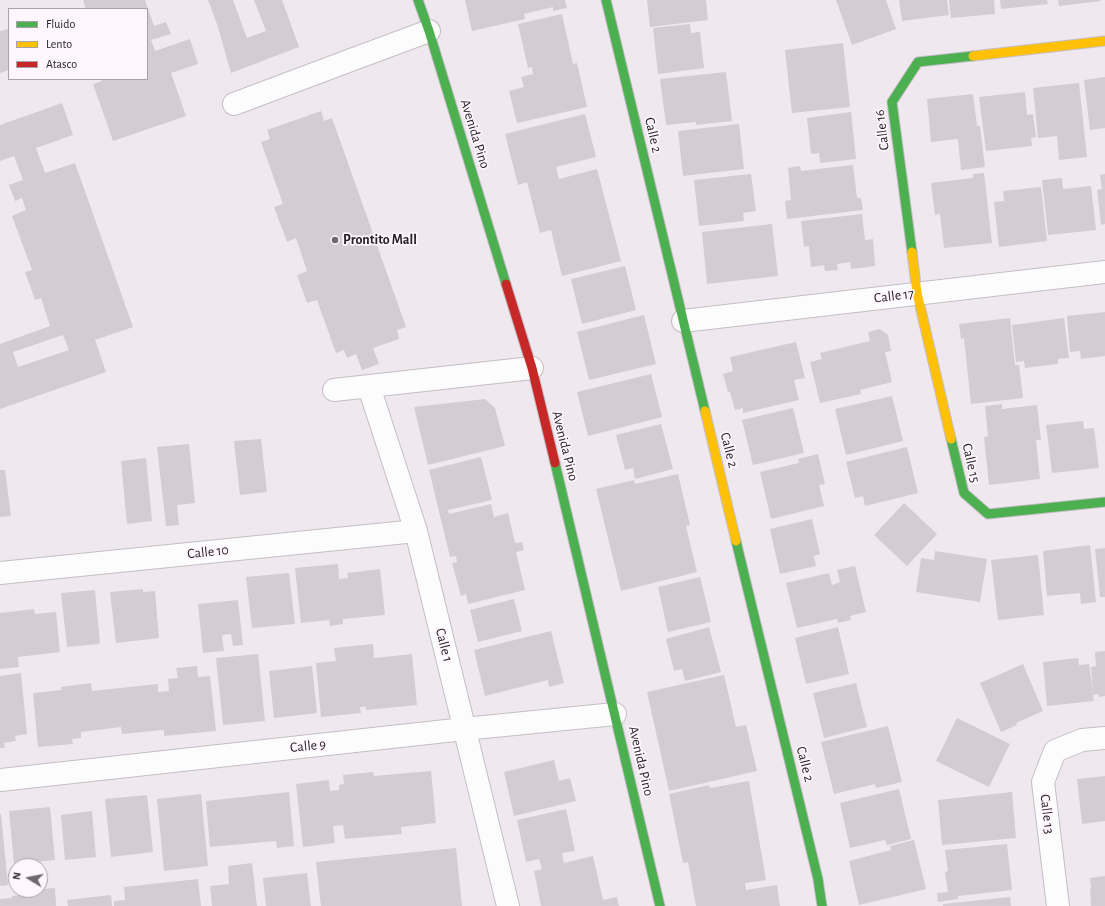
<!DOCTYPE html>
<html>
<head>
<meta charset="utf-8">
<style>
	body { margin:0 }
	#map { position:relative; width:1105px; height:906px; overflow:hidden; background:#f0e8ef; font-family:"Alegreya Sans",sans-serif }
	canvas { display:block }
	.legend { position:absolute; left:8px; top:8px; width:140px; height:72px; box-sizing:border-box; background:#fef5fd; border:1px solid #a8a1a7; margin:0; padding:5px 7px; list-style:none; font-size:12px; color:#282227 }
	.legend li { display:flex; align-items:center; gap:8px; height:20px }
	.legend b { width:20px; border:1px solid #a8a1a7 }
	.north { position:absolute; left:8px; top:858px; width:40px; height:40px; box-sizing:border-box; background:#fef5fd; border:1px solid #a8a1a7; border-radius:50%; rotate:280deg; font-size:11px; font-weight:700; line-height:16px; text-align:center; color:#282227 }
	.north::after { content:''; display:block; margin:auto; width:14px; height:18px; background:#6e676d; clip-path:polygon(50% 0,100% 100%,50% 72%,0 100%) }
</style>
</head>
<body>
<div id="map">
<canvas width="1105" height="906"></canvas>
<ul class="legend">
<li><b style="height:5px;background:#4caf50"></b>Fluido</li>
<li><b style="height:5px;background:#ffc107"></b>Lento</li>
<li><b style="height:5px;background:#c62828"></b>Atasco</li>
</ul>
<div class="north">N</div>
</div>
<script>
const context = document.querySelector('canvas').getContext('2d');
context.lineJoin = 'round';
function fillPath(path, color) {
  context.fillStyle = color;
  context.fill(path, 'evenodd');
}
function poly(rows) {
  const path = new Path2D();
  for (const r of rows) {
    path.moveTo(r[0], r[1]);
    for (let i = 2; i < r.length; i += 2) path.lineTo(r[i], r[i + 1]);
  }
  return path;
}
function stroke(path, color, width, dash) {
  context.strokeStyle = color;
  context.lineWidth = width;
  context.lineCap = dash ? 'butt' : 'round';
  context.setLineDash(dash || []);
  context.stroke(path);
}
function drawText(font, color, halo, rows, align = 'center') {
  context.font = font + ' "Alegreya Sans",sans-serif';
  context.lineWidth = 3.5;
  context.setLineDash([]);
  context.textBaseline = 'middle';
  context.strokeStyle = halo;
  context.fillStyle = color;
  for (const [text, x, y, turn = 0] of rows) {
    context.save();
    context.translate(x, y);
    context.rotate((+turn || 0) * Math.PI / 180);
    context.textAlign = isNaN(turn) ? turn : align;
    if (halo) context.strokeText(text, 0, 0);
    context.fillText(text, 0, 0);
    context.restore();
  }
}
fillPath(poly([
	[83,0,145,0,154,26,166,22,171,34,151,40,155,51,190,39,198,64,171,73,186,116,113,141,93,84,102,81,101,79,147,79,147,9,86,9],
	[208,0,233,0,247,38,266,31,254,0,282,0,299,47,231,73,218,27],
	[465,0,565,0,567,8,553,11,553,7,524,14,525,19,472,31],
	[647,0,706,0,708,20,650,27],
	[836,0,886,0,896,29,852,45],
	[899,0,947,0,949,15,902,21],
	[949,0,994,0,995,14,951,18],
	[1000,0,1047,0,1048,4,1001,9],
	[1058,0,1101,0,1101,1,1059,6],
	[562,14,573,64,577,63,587,107,517,123,509,91,524,87,521,77,533,74,532,67,528,68,518,24],
	[690,24,691,33,700,32,704,68,658,74,653,28],
	[9,29,9,70,0,73,0,31],
	[843,43,850,107,792,113,785,50],
	[726,72,732,121,696,125,696,122,666,125,660,79],
	[1105,77,1105,128,1090,130,1084,80],
	[1079,83,1087,157,1059,160,1057,136,1038,138,1033,88],
	[1025,92,1027,115,1033,114,1036,137,1031,138,1032,146,986,151,979,97],
	[973,94,977,126,980,126,985,167,961,170,958,139,931,142,927,99],
	[62,103,73,135,36,148,45,173,75,163,133,327,95,340,106,372,0,409,0,344,50,326,41,298,35,300,25,272,32,270,12,216,26,210,22,198,15,201,9,185,23,180,14,156,0,161,0,125],
	[63,335,69,350,18,367,13,352],
	[321,111,324,121,332,118,406,327,397,330,399,339,373,348,379,364,362,370,356,354,347,358,344,350,336,353,317,300,307,303,297,275,307,271,296,238,287,242,274,207,283,204,261,142,270,139,267,130],
	[851,112,856,159,820,163,819,153,811,154,807,118],
	[585,114,596,157,556,167,559,179,597,169,621,261,562,276,551,230,540,233,527,182,518,185,505,134],
	[739,124,744,169,683,176,678,131],
	[853,165,857,198,861,198,863,210,787,219,785,201,791,200,788,168,800,166,801,171],
	[984,173,992,243,944,248,940,214,935,215,931,183,973,178,973,174],
	[751,174,756,211,743,213,744,221,699,226,694,180],
	[1105,174,1105,224,1101,225,1097,190,1102,189,1100,175],
	[1062,178,1063,189,1091,186,1096,230,1048,235,1042,180],
	[1041,187,1047,241,999,247,994,202,1004,201,1003,191],
	[862,214,865,240,873,239,875,266,851,269,850,262,837,264,838,270,825,271,824,265,811,267,809,246,804,247,801,221],
	[772,224,778,276,707,284,702,232],
	[625,266,636,310,582,324,571,279],
	[1105,312,1105,356,1081,359,1080,351,1070,352,1067,316],
	[644,315,656,364,589,380,577,332],
	[1010,318,1015,365,1019,365,1023,398,971,404,964,338,961,339,959,324],
	[1064,318,1069,358,1058,359,1058,364,1025,368,1024,361,1016,362,1012,325],
	[880,329,888,335,891,351,885,352,892,382,860,390,861,394,820,403,810,362,822,359,820,353,870,341,868,332],
	[796,342,805,378,794,380,799,400,743,413,743,408,735,410,730,392,728,392,723,374,733,371,730,357],
	[651,374,662,417,588,436,577,392],
	[892,396,903,441,846,455,835,409],
	[485,399,495,408,505,446,428,465,414,407],
	[1002,404,1002,409,1037,405,1041,440,1036,440,1040,479,989,485,984,437,988,436,985,406],
	[793,408,804,453,753,465,742,420],
	[1083,421,1084,429,1094,428,1099,468,1052,473,1046,425],
	[661,424,673,469,635,479,633,468,625,470,616,435],
	[261,439,267,492,240,495,234,441],
	[189,444,195,503,177,505,179,525,166,526,157,447],
	[907,447,918,493,865,506,863,496,855,498,846,462],
	[818,454,825,484,819,485,824,506,771,519,760,472,799,463,798,459],
	[481,457,492,500,448,510,449,514,491,504,494,517,508,513,515,543,522,542,524,550,516,552,525,590,468,604,466,594,461,596,452,563,457,562,456,556,450,557,429,470],
	[146,458,152,521,127,524,121,461],
	[0,470,5,470,11,516,0,517],
	[678,474,690,525,686,526,697,572,621,591,596,489,634,480,635,484],
	[904,503,937,534,907,566,874,535],
	[812,519,820,554,814,556,816,566,780,574,770,529],
	[1090,545,1096,602,1081,604,1080,593,1047,596,1043,551],
	[1105,548,1105,597,1100,597,1095,549],
	[935,551,987,559,980,602,916,592,921,558,934,560],
	[1038,555,1044,615,998,620,991,560],
	[338,564,339,579,348,578,347,573,380,569,385,615,343,619,343,624,330,626,329,620,301,623,295,568],
	[855,566,866,612,850,616,851,620,838,623,837,619,797,628,786,583,829,573,832,585,840,582,837,570],
	[289,573,295,624,252,628,246,577],
	[700,577,711,622,668,632,658,587],
	[143,589,143,592,155,591,159,638,116,643,110,592],
	[95,590,100,644,67,647,61,593],
	[514,599,522,631,478,642,470,610],
	[238,600,243,645,233,646,231,634,222,635,224,651,203,653,198,604],
	[34,609,35,614,56,612,60,652,18,657,19,667,0,669,0,613],
	[709,627,721,672,685,681,682,669,674,671,666,639],
	[838,627,849,674,806,684,795,638],
	[551,631,564,683,549,687,548,680,485,696,474,650],
	[373,644,374,658,412,654,417,705,366,710,366,707,360,707,361,713,321,717,316,663,336,661,334,648],
	[1105,651,1105,696,1099,697,1098,694,1093,695,1094,701,1047,706,1043,662,1078,658,1079,665,1089,664,1093,693,1091,667,1096,666,1095,652],
	[258,654,265,721,223,725,216,658],
	[1023,664,1043,711,1016,723,1017,725,1001,732,980,683],
	[197,666,198,677,210,676,216,731,164,736,164,730,122,734,121,727,81,732,81,738,72,739,73,744,38,747,33,693,62,690,61,687,91,683,92,691,158,684,158,692,169,691,168,679,178,678,176,668],
	[312,666,317,713,274,718,269,671],
	[21,673,27,734,15,736,16,741,4,743,5,748,0,748,0,676],
	[724,675,736,727,746,725,757,771,669,791,647,692],
	[856,683,867,727,824,738,813,693],
	[957,718,1010,744,989,787,936,761],
	[888,726,902,782,876,788,875,784,834,794,821,742],
	[554,760,559,781,570,778,576,801,514,816,504,772],
	[431,771,436,823,401,827,402,834,345,839,343,825,333,826,335,843,303,847,296,784,329,780,330,791,339,790,339,785,344,784,343,775,373,772,374,776],
	[1105,776,1105,821,1082,824,1077,779],
	[749,781,766,880,745,883,746,890,777,885,780,906,696,906,688,862,683,863,669,794,709,785,710,788],
	[899,789,911,839,887,845,885,840,850,848,840,803],
	[289,792,294,846,277,848,276,841,210,847,206,801],
	[1012,792,1016,838,942,845,938,800],
	[201,794,208,866,164,871,157,799],
	[147,795,153,852,111,857,105,799],
	[50,807,55,860,14,864,9,811],
	[566,809,575,851,562,853,564,863,593,856,603,900,617,897,619,906,541,906,534,871,542,869,539,859,526,862,517,820],
	[92,811,96,857,65,860,61,815],
	[0,814,1,814,8,885,0,886],
	[914,840,926,889,859,905,849,861,891,850,890,846],
	[1007,844,1012,890,958,896,958,899,938,902,937,893,948,892,945,872,948,871,945,850],
	[456,848,462,906,321,906,316,862],
	[252,863,257,906,212,906,210,886,229,884,228,866],
	[307,873,311,906,266,906,263,878],
	[1105,876,1105,906,1091,906,1090,889,1091,889,1090,878],
	[198,879,201,906,114,906,114,901,125,900,124,887],
	[55,888,56,906,0,906,0,899,12,898,12,896,41,893,41,889],
	[111,895,112,906,68,906,67,900],
	[1010,897,1011,906,943,906,943,904]
]), '#d3ccd1');
const street = poly([
	[234,104,351,60,429,31],
	[683,321,1105,272],
	[369,387,416,531,508,906],
	[334,390,532,368],
	[0,573,416,531],
	[0,780,464,729,615,714],
	[1058,906,1043,782,1055,751,1082,740,1105,738]
]);
const fast = poly([
	[418,0,429,31,506,284],
	[606,0,705,411],
	[912,252,892,102,918,62,973,56],
	[951,439,964,493,988,514,1105,502],
	[555,463,660,906],
	[736,541,818,879,822,906]
]);
const slow = poly([
	[973,56,1105,41],
	[912,252,917,293,951,439],
	[705,411,736,541]
]);
const jam = poly([
	[506,284,532,368,555,463]
]);
stroke(street, '#c4bec4', 24);
stroke(fast, '#c4bec4', 11);
stroke(slow, '#c4bec4', 11);
stroke(jam, '#c4bec4', 11);
stroke(street, '#fdfcfd', 22);
stroke(fast, '#4caf50', 9);
stroke(slow, '#ffc107', 9);
stroke(jam, '#c62828', 9);
for (const [x, y, r, color] of [
	[335,240,4,"#6e676d"]
]) {
  const dot = new Path2D();
  dot.arc(x, y, r, 0, 2 * Math.PI);
  context.fillStyle = color;
  context.fill(dot);
  stroke(dot, '#fef5fd', 1.5);
}
drawText('14px', '#282227', '#fef5fd', [
	["Calle 16",882,130,-97],
	["Avenida Pino",475,134,73],
	["Calle 2",653,135,77],
	["Calle 17",894,296,-7],
	["Avenida Pino",565,446,76],
	["Calle 2",729,450,76],
	["Calle 15",971,463,77],
	["Calle 10",208,552,-6],
	["Calle 1",444,645,76],
	["Calle 9",308,746,-6],
	["Avenida Pino",641,761,77],
	["Calle 2",805,764,76],
	["Calle 13",1047,814,83]
]);
drawText('bold 14px', '#282227', '#fef5fd', [
	["Prontito Mall",343,240]
], 'left');
</script>
</body>
</html>
